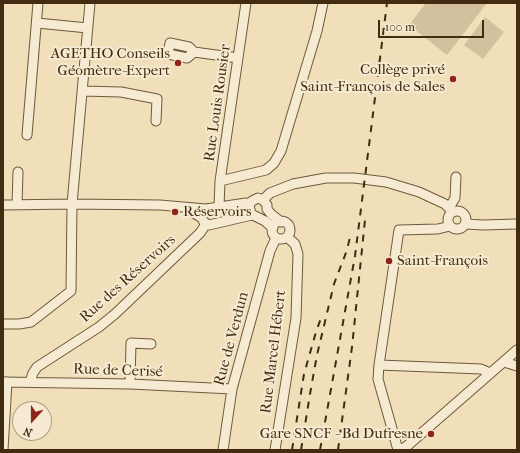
<!DOCTYPE html>
<html>
<head>
<meta charset="utf-8">
<style>
	body { margin:0 }
	#map { position:relative; width:520px; height:453px; overflow:hidden; background:#f1dfba; font-family:"IM FELL French Canon",serif }
	canvas { display:block }
	.frame { position:absolute; inset:0; border:4px solid #412c11; pointer-events:none }
	.north { position:absolute; left:12px; top:401px; width:40px; height:40px; box-sizing:border-box; background:#f6ead2; border:1px solid #ae9e85; border-radius:50%; rotate:201deg; font-size:11px; font-weight:700; line-height:16px; text-align:center; color:#412c11 }
	.north::after { content:''; display:block; margin:auto; width:14px; height:18px; background:#8f2418; clip-path:polygon(50% 0,100% 100%,50% 72%,0 100%) }
	.scale { position:absolute; left:378px; top:20px; width:106px; height:18px; box-sizing:border-box; border:2px solid #412c11; border-top:0; padding-left:5px; font-size:12px; line-height:14px; white-space:nowrap; color:#412c11; -webkit-text-stroke:3px #f6ead2; paint-order:stroke }
</style>
</head>
<body>
<div id="map">
<canvas width="520" height="453"></canvas>
<div class="frame"></div>
<div class="north">N</div>
<div class="scale">100 m</div>
</div>
<script>
const context = document.querySelector('canvas').getContext('2d');
context.lineJoin = 'round';
function fillPath(path, color) {
  context.fillStyle = color;
  context.fill(path, 'evenodd');
}
function poly(rows) {
  const path = new Path2D();
  for (const r of rows) {
    if (r.length === 3) {
      path.moveTo(r[0] + r[2], r[1]);
      path.arc(r[0], r[1], r[2], 0, 2 * Math.PI);
      continue;
    }
    path.moveTo(r[0], r[1]);
    for (let i = 2; i < r.length; i += 2) path.lineTo(r[i], r[i + 1]);
  }
  return path;
}
function stroke(path, color, width, dash) {
  context.strokeStyle = color;
  context.lineWidth = width;
  context.lineCap = dash ? 'butt' : 'round';
  context.setLineDash(dash || []);
  context.stroke(path);
}
function drawText(font, color, halo, rows, align = 'center') {
  context.font = font + ' "IM FELL French Canon",serif';
  context.lineWidth = 4;
  context.setLineDash([]);
  context.textBaseline = 'middle';
  context.strokeStyle = halo;
  context.fillStyle = color;
  for (const [text, x, y, turn = 0] of rows) {
    context.save();
    context.translate(x, y);
    context.rotate((+turn || 0) * Math.PI / 180);
    context.textAlign = isNaN(turn) ? turn : align;
    if (halo) context.strokeText(text, 0, 0);
    context.fillText(text, 0, 0);
    context.restore();
  }
}
fillPath(poly([
	[426,3,487,3,447,55,409,25],
	[485,17,504,32,483,59,464,45]
]), '#d3c19d');
const minor = poly([
	[37,23,88,28],
	[194,52,187,58,168,54,170,43,189,47,194,52,238,58],
	[82,91,121,92,157,99,156,121],
	[27,135,38,3],
	[220,181,266,170,274,163,281,151,317,31,323,3],
	[263,200,270,193,293,184,326,178,354,178,386,182,419,192,445,204,453,212],
	[3,205,72,204,160,205,206,209,246,203,250,204],
	[17,205,18,172],
	[219,207,220,181,246,3],
	[449,208,455,198,456,177],
	[187,209,202,218,204,222,209,225,252,215],
	[457,220,9],
	[281,230,9],
	[466,224,483,225,517,224],
	[273,228,265,221,251,214,249,205,252,201,258,198,263,200,267,205,267,209,271,214,281,222],
	[3,324,19,324,31,322,71,291,72,204,90,3],
	[504,362,517,366],
	[379,365,481,369,490,373],
	[3,382,130,384,232,389],
	[30,382,33,373,37,367,99,327,115,314,200,233,206,224],
	[130,384,131,343,151,344],
	[3,450,7,382],
	[223,450,232,389,270,251,276,238],
	[275,450,296,318,298,254,295,244,287,237],
	[398,450,378,379,379,365,399,230,438,229,450,226],
	[400,450,407,446,517,350]
]);
stroke(minor, '#6d593b', 11);
stroke(minor, '#f6ead2', 9);
stroke(poly([
	[292,450,304,374,316,332,321,318],
	[301,450,310,394,317,355,334,284,347,250,351,233],
	[320,450,355,256,387,3],
	[338,450,352,347,365,220]
]), '#412c11', 2, [7, 7]);
for (const [x, y, r, color] of [
	[178,63,4,"#8f2418"],
	[453,79,4,"#8f2418"],
	[175,212,4,"#8f2418"],
	[389,261,4,"#8f2418"],
	[431,434,4,"#8f2418"]
]) {
  const dot = new Path2D();
  dot.arc(x, y, r, 0, 2 * Math.PI);
  context.fillStyle = color;
  context.fill(dot);
  stroke(dot, '#f6ead2', 1.5);
}
drawText('15px', '#412c11', '#f6ead2', [
	["AGETHO Conseils",170,54],
	["Géomètre-Expert",170,71],
	["Collège privé",445,70],
	["Saint-François de Sales",445,87],
	["Réservoirs",183,212,"left"],
	["Saint-François",397,261,"left"],
	["Gare SNCF - Bd Dufresne",423,434]
], 'right');
drawText('15px', '#412c11', '#f6ead2', [
	["Rue Louis Rousier",218,103,-82],
	["Rue des Réservoirs",128,279,-42],
	["Rue de Verdun",232,339,-75],
	["Rue Marcel Hébert",274,352,-83],
	["Rue de Cerisé",118,371,2]
]);
</script>
</body>
</html>
